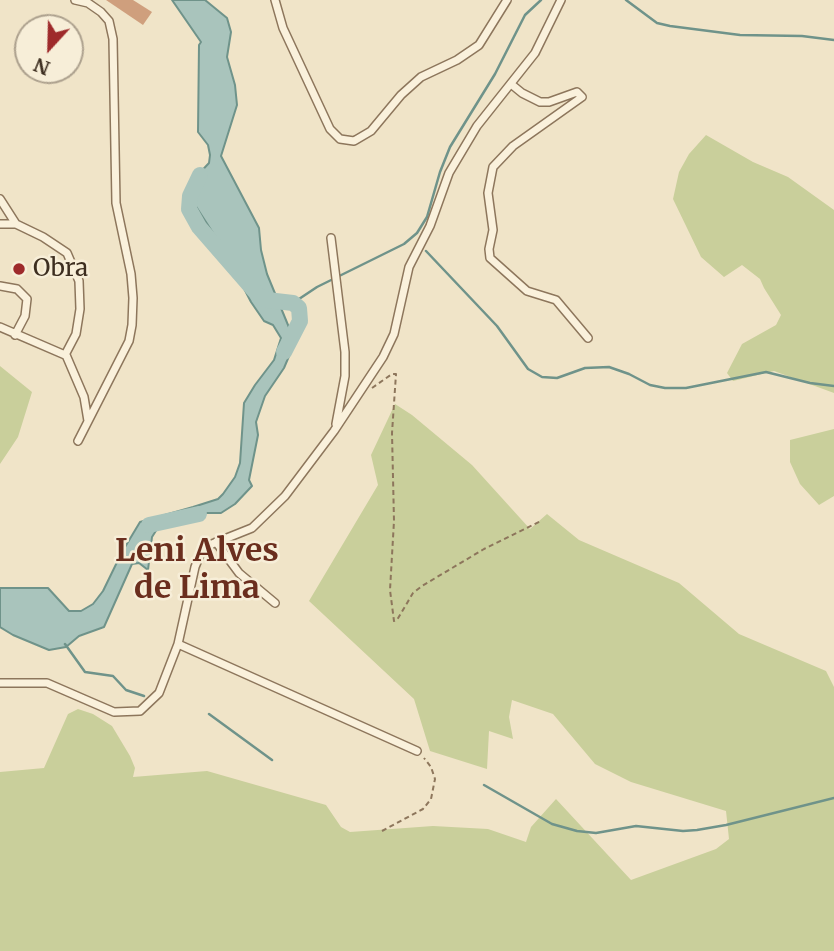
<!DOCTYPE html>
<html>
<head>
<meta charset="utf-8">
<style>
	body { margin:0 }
	#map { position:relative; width:834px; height:951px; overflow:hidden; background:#f0e4c8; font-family:Merriweather,serif }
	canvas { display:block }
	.north { position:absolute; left:14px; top:14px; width:70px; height:70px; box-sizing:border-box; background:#f7eed8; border:2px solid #ada18e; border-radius:50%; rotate:202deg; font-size:19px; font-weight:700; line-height:28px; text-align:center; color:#3d2e20 }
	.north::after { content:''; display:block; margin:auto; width:24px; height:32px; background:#9e2a2b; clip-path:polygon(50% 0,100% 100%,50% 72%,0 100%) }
</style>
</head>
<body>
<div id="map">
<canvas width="834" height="951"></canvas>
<div class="north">N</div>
</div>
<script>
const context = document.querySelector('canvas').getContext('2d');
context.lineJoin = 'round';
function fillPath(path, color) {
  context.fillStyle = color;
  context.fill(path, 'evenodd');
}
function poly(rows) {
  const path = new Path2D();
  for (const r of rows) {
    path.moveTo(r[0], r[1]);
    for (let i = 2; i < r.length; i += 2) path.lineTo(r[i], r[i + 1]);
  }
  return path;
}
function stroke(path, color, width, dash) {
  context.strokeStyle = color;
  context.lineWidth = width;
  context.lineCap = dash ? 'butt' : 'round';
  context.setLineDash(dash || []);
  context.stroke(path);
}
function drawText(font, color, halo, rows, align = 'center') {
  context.font = font + ' Merriweather,serif';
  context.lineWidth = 5;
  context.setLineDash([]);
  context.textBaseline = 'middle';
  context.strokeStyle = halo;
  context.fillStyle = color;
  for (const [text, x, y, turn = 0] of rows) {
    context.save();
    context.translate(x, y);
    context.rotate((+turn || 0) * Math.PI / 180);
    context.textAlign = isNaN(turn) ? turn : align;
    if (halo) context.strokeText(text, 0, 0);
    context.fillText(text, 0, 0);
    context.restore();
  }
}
fillPath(poly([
	[706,135,753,162,788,177,834,210,834,393,774,371,733,381,727,373,742,344,776,325,781,315,764,288,760,279,742,265,724,277,701,257,673,199,679,172,689,154],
	[0,366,32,392,18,437,0,464,0,487],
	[395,404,412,415,472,465,530,529,547,514,579,540,679,583,739,634,826,671,834,687,834,951,0,951,0,772,44,768,68,714,78,709,93,714,112,726,130,756,135,768,133,777,207,771,326,805,341,827,350,832,433,826,488,829,526,842,531,827,556,799,631,880,716,849,729,839,726,811,631,782,595,764,553,714,512,700,509,717,513,739,489,731,487,769,430,751,414,699,309,601,378,485,371,455],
	[834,429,834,496,819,505,800,484,790,462,790,440]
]), '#c9cf9b');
const water = poly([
	[172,0,205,0,227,18,231,32,227,57,235,85,237,105,221,156,259,228,261,250,267,274,295,342,284,368,265,396,256,422,258,435,249,480,252,486,235,504,221,513,204,513,190,520,176,518,168,519,159,526,152,537,148,570,139,563,132,564,104,627,79,636,66,647,49,650,13,635,0,627,0,588,48,588,69,611,81,611,93,604,103,591,122,552,140,522,193,507,218,499,223,494,235,477,240,463,244,403,255,385,274,360,281,338,273,325,264,321,251,302,224,250,195,205,191,189,193,180,209,163,210,155,208,145,198,132,199,45,201,42,172,0]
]);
fillPath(water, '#a9c4bc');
stroke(water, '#6f938a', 2);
stroke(poly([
	[626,0,657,23,670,26,740,35,802,36,834,40],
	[426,251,497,326,528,369,542,377,557,378,585,368,609,367,629,374,650,385,665,388,686,388,766,372,810,383,834,386],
	[293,303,317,287,404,244,417,233,427,217,440,172,450,147,495,74,525,15,541,0],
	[65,644,85,672,113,676,126,690,144,696],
	[209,714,272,760],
	[484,785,552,824,577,831,596,833,636,826,683,831,697,830,726,825,834,798]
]), '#6f938a', 2.5);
stroke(poly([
	[200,175,190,196,189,209,199,227,259,296,267,300,293,303,299,308,300,321,284,352],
	[149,525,199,514]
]), '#a9c4bc', 16);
fillPath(poly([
	[106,0,133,0,152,12,143,25]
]), '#cf9f7d');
const minor = poly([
	[75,0,88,3,101,12,109,21,113,39,116,203,131,274,133,298,132,325,129,341,78,441],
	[275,0,283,28,330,129,340,139,354,141,371,131,401,95,421,77,457,60,479,45,507,0],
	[511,84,522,93,540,102,549,102,577,92,582,97,513,146,493,167,488,193,493,230,489,249,490,258,527,291,556,300,588,338],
	[0,199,16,224,43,237,67,253,79,281,80,309,76,334,65,355,0,327],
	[0,224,16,224],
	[331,238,345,352,345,376,336,424],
	[0,286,17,289,27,299,25,316,15,335],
	[66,355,84,397,88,421],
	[216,542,239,573,275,603],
	[178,644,417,751],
	[0,683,47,683,114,712,140,711,159,693,178,644,195,567,202,550,207,546,252,528,285,496,334,431,383,357,394,334,409,267,430,226,449,173,477,126,535,53,561,0]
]);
stroke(minor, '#8d765c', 10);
stroke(poly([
	[372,388,392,374,396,374,392,433,394,521,390,590,394,621,397,620,413,593,422,586,484,549,541,521],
	[382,831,423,809,431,799,435,779,431,767,424,758]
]), '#8d765c', 2, [5, 3.5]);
stroke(minor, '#faf1dc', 7);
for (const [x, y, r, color] of [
	[19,269,7,"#9e2a2b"]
]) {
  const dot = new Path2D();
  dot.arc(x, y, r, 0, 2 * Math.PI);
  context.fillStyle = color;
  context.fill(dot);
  stroke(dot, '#f7eed8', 2.5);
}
drawText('24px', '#3d2e20', '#f7eed8', [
	["Obra",33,269]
], 'left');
drawText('bold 32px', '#6b2e1e', '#f7eed8', [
	["Leni Alves",197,552],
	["de Lima",197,589]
]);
</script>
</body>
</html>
